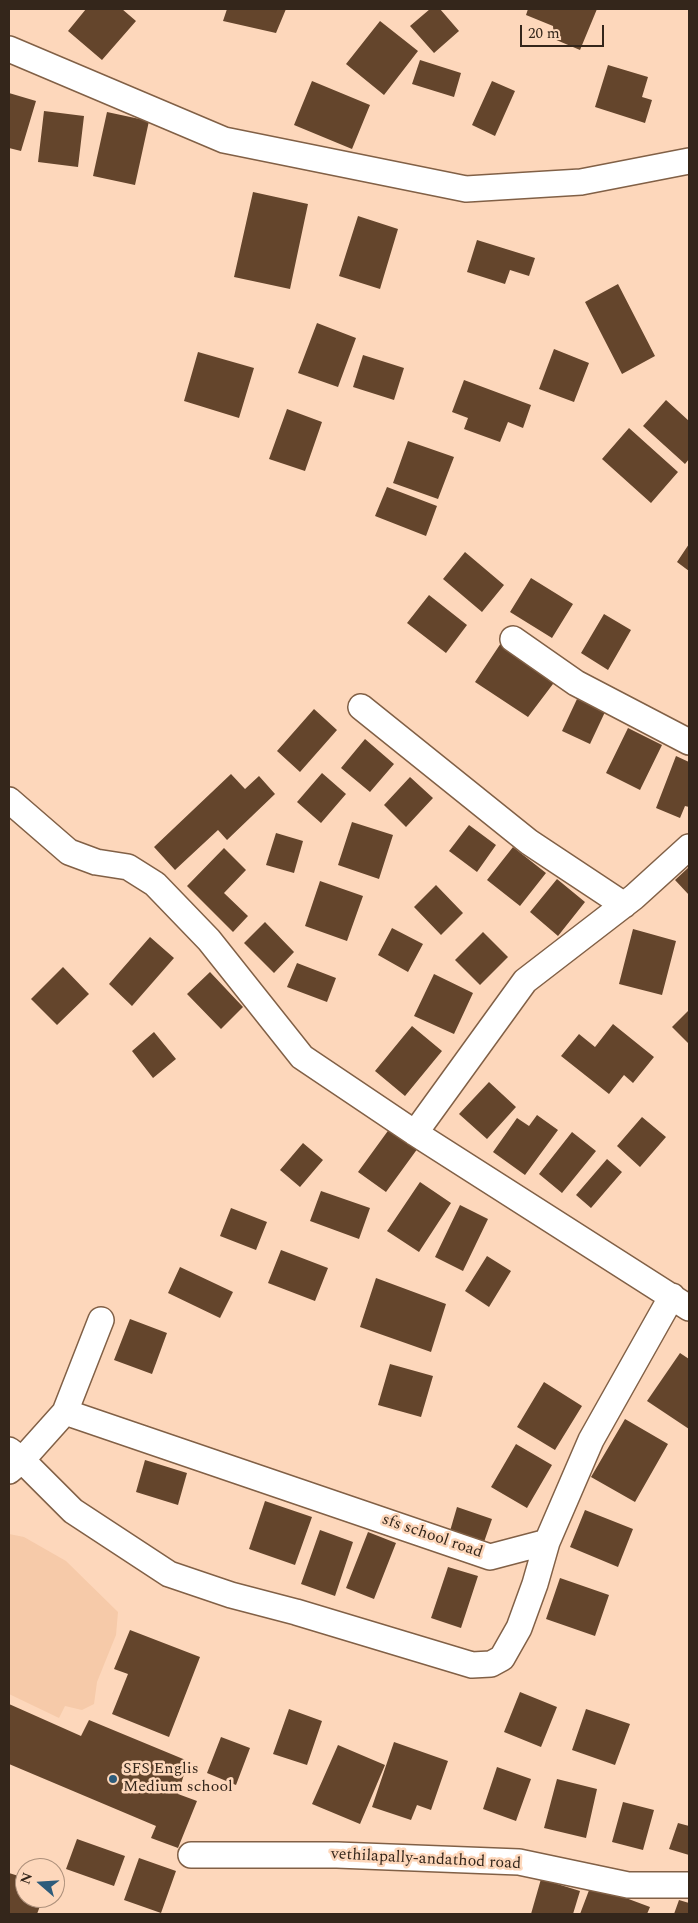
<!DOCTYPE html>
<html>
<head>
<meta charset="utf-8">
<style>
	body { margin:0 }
	#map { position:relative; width:698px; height:1923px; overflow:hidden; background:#fdd7bb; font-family:Spectral,serif }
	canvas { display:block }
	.frame { position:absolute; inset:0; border:10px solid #34261b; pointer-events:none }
	.north { position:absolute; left:15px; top:1858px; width:50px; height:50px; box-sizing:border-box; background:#fdd7bb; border:1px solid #ad907b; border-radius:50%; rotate:289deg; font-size:14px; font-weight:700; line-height:20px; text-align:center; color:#34261b }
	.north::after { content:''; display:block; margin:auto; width:18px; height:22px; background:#2d5c7b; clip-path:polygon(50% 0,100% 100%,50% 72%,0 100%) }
	.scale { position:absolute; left:520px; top:25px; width:84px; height:22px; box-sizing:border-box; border:2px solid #34261b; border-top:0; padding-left:6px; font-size:15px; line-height:18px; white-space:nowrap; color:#34261b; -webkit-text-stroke:4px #fdd7bb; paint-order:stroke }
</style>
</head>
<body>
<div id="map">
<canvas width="698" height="1923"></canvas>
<div class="frame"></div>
<div class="north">N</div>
<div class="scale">20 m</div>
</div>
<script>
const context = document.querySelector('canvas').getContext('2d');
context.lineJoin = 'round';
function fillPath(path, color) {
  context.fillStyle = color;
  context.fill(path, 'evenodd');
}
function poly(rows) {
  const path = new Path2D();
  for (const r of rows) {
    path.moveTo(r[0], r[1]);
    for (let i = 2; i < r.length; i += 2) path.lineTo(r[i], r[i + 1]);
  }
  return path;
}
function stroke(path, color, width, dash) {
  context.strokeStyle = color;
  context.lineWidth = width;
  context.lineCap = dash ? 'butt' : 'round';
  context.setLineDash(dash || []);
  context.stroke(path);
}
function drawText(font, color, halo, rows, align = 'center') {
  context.font = font + ' Spectral,serif';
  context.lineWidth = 5;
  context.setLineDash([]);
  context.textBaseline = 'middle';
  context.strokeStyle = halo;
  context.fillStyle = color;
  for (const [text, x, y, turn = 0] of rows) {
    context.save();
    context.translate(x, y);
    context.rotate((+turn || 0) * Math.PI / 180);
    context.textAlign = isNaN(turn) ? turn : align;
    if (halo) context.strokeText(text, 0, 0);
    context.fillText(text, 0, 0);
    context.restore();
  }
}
fillPath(poly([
	[9,1534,24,1537,66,1561,118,1612,116,1635,97,1682,94,1704,82,1710,65,1706,59,1718,9,1694]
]), '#f6caa9');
fillPath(poly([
	[86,9,122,9,136,21,102,60,68,31],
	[227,9,286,9,276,33,223,21],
	[430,9,440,9,459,31,434,53,410,26],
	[528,9,597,9,580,50,554,39,553,26,526,15],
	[380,21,418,51,384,95,346,64],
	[420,60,461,73,454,97,412,84],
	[608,65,648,77,642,97,652,100,645,123,595,107],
	[312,81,370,105,352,149,294,125],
	[492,81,515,91,495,136,472,125],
	[9,93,36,101,21,151,9,148],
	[44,111,84,116,78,167,38,162],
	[107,112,149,121,135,185,93,176],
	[253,192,308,204,290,289,234,277],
	[358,216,398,229,380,289,339,276],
	[477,240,535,258,529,276,510,270,505,284,467,272],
	[618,284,655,356,622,374,585,302],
	[317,323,356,338,338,387,298,373],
	[554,349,589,363,574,402,539,389],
	[198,352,254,368,239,418,184,401],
	[363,355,404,368,394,400,353,387],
	[464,380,531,405,523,428,508,422,500,442,464,429,468,418,452,412],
	[666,400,689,421,689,459,685,464,643,426],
	[287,409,322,422,305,471,269,459],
	[629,428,678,472,651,503,602,459],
	[408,441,454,457,438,499,393,483],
	[387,487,437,506,426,536,375,516],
	[689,544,689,571,677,562],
	[465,552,504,585,482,612,443,579],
	[531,578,573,604,552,638,510,612],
	[429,595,467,625,446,653,407,623],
	[604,614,631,630,608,670,581,653],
	[503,640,559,676,528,717,475,682],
	[577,699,605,712,590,744,562,731],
	[314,709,337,730,300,772,277,751],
	[628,728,662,745,640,790,606,773],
	[365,739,394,764,370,792,341,768],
	[676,756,689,762,689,807,685,806,680,818,656,808],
	[322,773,346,794,321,823,297,802],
	[231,774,245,789,259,776,275,794,227,840,218,830,175,870,154,847],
	[410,777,433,798,406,827,384,805],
	[352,822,393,835,379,879,338,865],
	[469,825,496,845,477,872,449,851],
	[276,833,303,841,294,873,266,865],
	[513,847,546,873,520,906,487,880],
	[224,848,246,870,224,893,248,916,233,932,187,886],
	[689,867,689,895,675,880],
	[557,879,585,902,558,936,530,912],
	[320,881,363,896,347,941,305,926],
	[436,885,463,913,441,935,414,907],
	[265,922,294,952,274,973,244,943],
	[392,928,423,944,408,972,378,955],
	[633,929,676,941,662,995,619,984],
	[483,932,508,957,480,985,455,960],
	[150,937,174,958,132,1006,109,984],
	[297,963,336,978,327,1002,287,987],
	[63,967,89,994,57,1025,31,999],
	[210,972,243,1007,221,1029,187,994],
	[434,974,473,993,454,1034,414,1016],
	[689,1010,689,1044,672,1027],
	[613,1024,654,1057,633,1083,624,1075,609,1094,561,1056,579,1034,595,1047],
	[412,1026,442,1051,405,1096,375,1071],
	[154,1032,176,1059,153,1078,132,1051],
	[489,1082,516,1107,487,1139,459,1114],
	[537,1115,558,1130,525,1175,493,1152,517,1118,529,1126],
	[642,1117,666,1137,640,1167,617,1146],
	[390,1128,418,1148,386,1192,358,1172],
	[572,1132,596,1151,562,1193,539,1174],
	[303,1143,323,1160,300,1187,280,1170],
	[607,1159,622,1172,591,1208,576,1195],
	[420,1182,451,1203,419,1252,387,1231],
	[321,1191,370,1208,359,1239,310,1221],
	[460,1205,488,1219,463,1271,435,1257],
	[231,1208,267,1222,256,1250,220,1236],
	[281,1250,328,1268,315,1301,268,1283],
	[487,1256,511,1271,489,1307,465,1291],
	[180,1267,233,1292,220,1318,168,1293],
	[376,1278,446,1304,431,1352,360,1327],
	[130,1319,167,1333,152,1374,114,1360],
	[680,1353,689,1359,689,1429,647,1401],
	[390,1364,433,1376,421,1417,378,1405],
	[544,1382,582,1406,555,1450,517,1427],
	[625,1419,668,1444,635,1502,591,1477],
	[516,1444,552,1465,527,1508,491,1487],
	[145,1460,187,1473,178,1505,136,1492],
	[265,1501,312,1517,295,1565,249,1549],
	[457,1507,492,1519,484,1542,450,1531],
	[585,1510,633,1529,618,1567,570,1547],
	[320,1530,353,1542,335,1596,301,1584],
	[368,1532,396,1543,374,1599,346,1588],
	[448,1567,478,1576,461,1628,431,1618],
	[560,1578,609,1595,595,1636,546,1619],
	[130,1630,200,1657,169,1737,112,1714,128,1674,114,1669],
	[520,1692,557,1707,541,1747,504,1732],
	[9,1704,81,1736,89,1720,188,1761,178,1794,197,1801,178,1848,151,1838,156,1826,9,1764],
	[289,1709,322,1721,307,1765,273,1754],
	[586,1709,630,1724,615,1765,572,1750],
	[221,1737,250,1748,236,1785,207,1773],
	[394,1742,448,1761,431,1810,417,1805,411,1820,372,1807],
	[338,1745,385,1765,360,1824,312,1804],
	[497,1767,531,1779,516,1821,483,1809],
	[557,1779,597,1789,586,1838,544,1828],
	[623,1802,654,1810,643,1850,612,1842],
	[678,1823,689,1826,689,1855,669,1849],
	[77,1839,125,1856,114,1886,66,1869],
	[139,1858,176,1871,161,1913,124,1900],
	[9,1873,25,1878,25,1898,43,1898,37,1914,9,1914],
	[541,1879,580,1891,573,1914,531,1914],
	[591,1885,650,1907,647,1914,580,1914],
	[679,1900,689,1903,689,1914,674,1914]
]), '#64452c');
const street = poly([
	[9,49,224,140,466,189,581,182,689,161],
	[513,639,576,683,689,742],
	[361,707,529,842,624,905],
	[9,800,69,852,96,862,128,867,155,884,209,940,302,1057,415,1133,689,1308],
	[415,1133,525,981,634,897,689,847],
	[65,1412,490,1557,547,1542],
	[9,1450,22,1460,73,1511,169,1574,231,1595,296,1612,472,1665,491,1664,502,1658,519,1628,535,1584,547,1542,591,1440,672,1296],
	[9,1471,22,1460,65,1412,101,1320],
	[191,1855,337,1855,519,1862,628,1885,689,1885]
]);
stroke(street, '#816046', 28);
stroke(street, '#fff', 25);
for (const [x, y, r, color] of [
	[113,1779,5,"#2d5c7b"]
]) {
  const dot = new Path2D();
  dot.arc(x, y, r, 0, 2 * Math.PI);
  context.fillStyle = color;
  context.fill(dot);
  stroke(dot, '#fdd7bb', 2);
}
drawText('16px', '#34261b', '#fdd7bb', [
	["sfs school road",432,1537,19],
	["vethilapally-andathod road",426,1860,3]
]);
drawText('16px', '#34261b', '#fdd7bb', [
	["SFS Englis",123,1770],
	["Medium school",123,1788]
], 'left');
</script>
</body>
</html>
